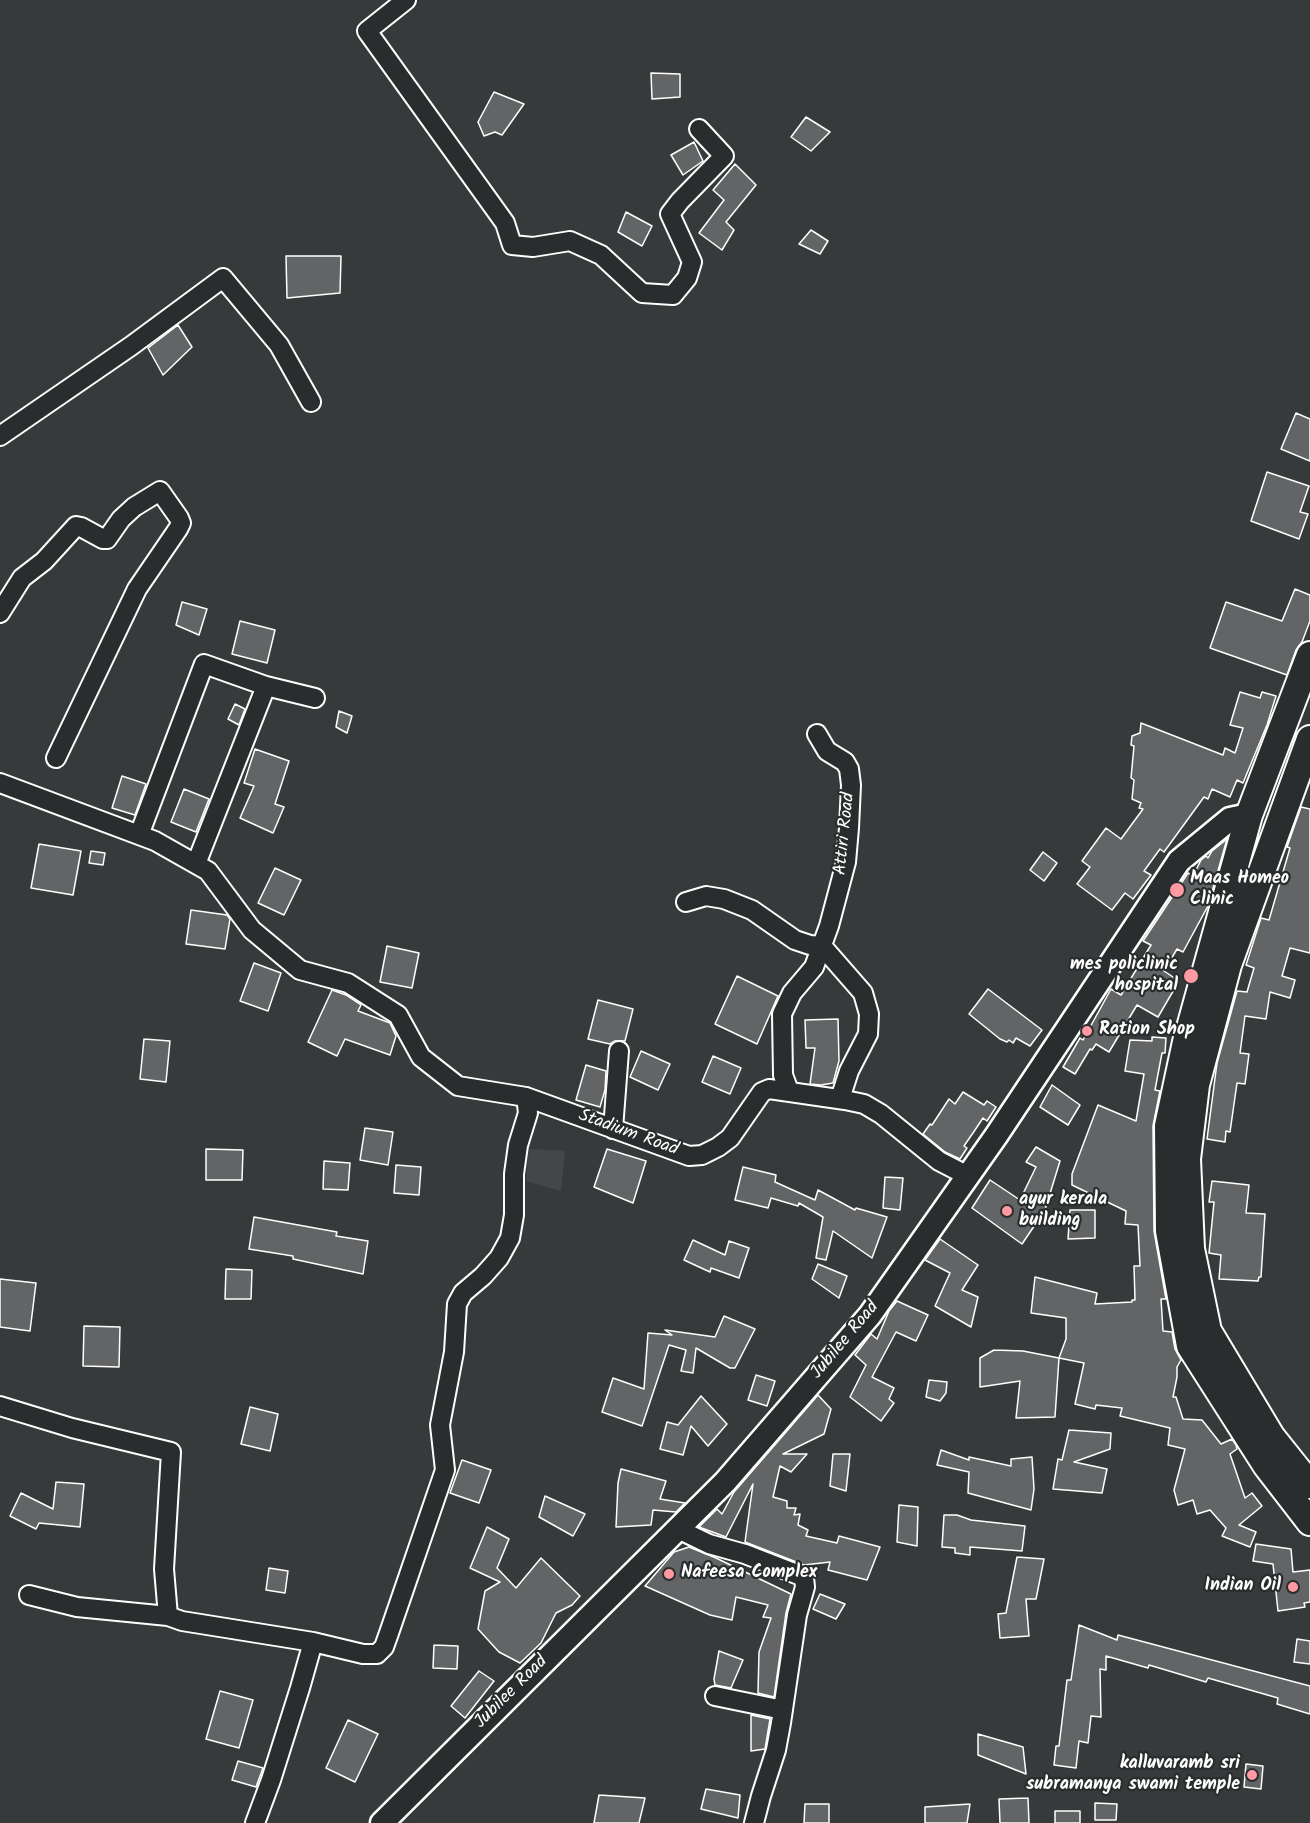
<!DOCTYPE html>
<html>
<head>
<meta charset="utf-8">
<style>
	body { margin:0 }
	canvas { display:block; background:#373a3b }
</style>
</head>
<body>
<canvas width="1310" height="1823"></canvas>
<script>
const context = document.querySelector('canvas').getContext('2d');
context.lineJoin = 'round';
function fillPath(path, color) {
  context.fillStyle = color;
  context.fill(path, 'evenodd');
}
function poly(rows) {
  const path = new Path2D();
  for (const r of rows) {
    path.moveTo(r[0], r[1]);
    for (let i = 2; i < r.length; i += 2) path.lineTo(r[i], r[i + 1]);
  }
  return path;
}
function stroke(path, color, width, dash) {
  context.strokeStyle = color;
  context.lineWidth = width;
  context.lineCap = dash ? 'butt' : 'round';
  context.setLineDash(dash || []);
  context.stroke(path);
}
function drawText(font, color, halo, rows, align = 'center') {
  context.font = font + ' Kalam,sans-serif';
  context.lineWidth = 4.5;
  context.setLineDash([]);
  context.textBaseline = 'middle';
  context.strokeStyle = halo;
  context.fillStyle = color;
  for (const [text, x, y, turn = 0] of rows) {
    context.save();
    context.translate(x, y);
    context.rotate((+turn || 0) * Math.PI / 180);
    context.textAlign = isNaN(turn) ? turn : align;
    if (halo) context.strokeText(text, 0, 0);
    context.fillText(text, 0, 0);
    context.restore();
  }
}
fillPath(poly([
	[529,1149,565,1151,561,1191,526,1181]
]), '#444748');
const building = poly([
	[651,73,680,74,680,97,652,99,651,73],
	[494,92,524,104,502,135,495,132,484,136,478,122,494,92],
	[806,117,830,132,811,151,791,137,806,117],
	[694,142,703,161,683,175,671,155,694,142],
	[735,164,756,185,726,222,734,230,722,250,699,233,724,200,713,190,735,164],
	[626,212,652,226,642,246,618,232,626,212],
	[811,230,828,241,820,254,799,244,811,230],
	[286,256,341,256,340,293,287,298,286,256],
	[178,325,192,347,163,375,148,348,178,325],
	[1296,413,1310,419,1310,461,1281,449,1296,413],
	[1267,472,1309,486,1300,512,1308,514,1299,539,1251,521,1267,472],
	[1295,589,1310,595,1310,621,1302,642,1296,650,1287,675,1210,648,1226,602,1282,621,1295,589],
	[182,602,207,609,199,635,176,625,182,602],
	[240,621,275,630,267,663,232,654,240,621],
	[1240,692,1260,698,1262,692,1276,696,1267,725,1243,783,1237,780,1230,797,1212,789,1208,799,1204,797,1164,852,1160,849,1144,871,1151,875,1133,899,1125,893,1112,910,1077,884,1090,867,1082,861,1106,828,1121,839,1143,809,1139,808,1141,803,1132,799,1134,780,1131,778,1134,746,1131,745,1132,736,1140,733,1141,723,1223,755,1225,748,1235,753,1243,728,1230,725,1240,692],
	[235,704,245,709,239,725,228,719,235,704],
	[339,711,352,716,347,733,336,727,339,711],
	[255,749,289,761,275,804,284,807,273,833,240,818,254,786,244,783,255,749],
	[122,776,146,784,135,815,112,808,122,776],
	[184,789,209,799,196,832,171,822,184,789],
	[1301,807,1310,809,1310,953,1290,948,1282,976,1295,980,1290,998,1270,992,1266,1019,1245,1016,1240,1053,1249,1054,1245,1084,1237,1083,1230,1132,1226,1131,1225,1142,1207,1139,1217,1063,1237,991,1247,992,1254,968,1246,965,1261,918,1269,920,1290,848,1287,847,1301,807],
	[1227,839,1208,906,1183,952,1177,949,1164,971,1179,981,1158,1017,1137,1005,1109,1052,1096,1044,1092,1050,1090,1049,1075,1074,1063,1067,1080,1038,1083,1040,1111,989,1121,995,1151,945,1143,941,1188,873,1193,876,1201,860,1206,856,1208,858,1212,851,1227,839],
	[39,844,81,851,73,895,31,888,39,844],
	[91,851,105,853,103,865,89,863,91,851],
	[1043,852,1057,863,1044,881,1030,870,1043,852],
	[275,868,301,880,284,915,258,903,275,868],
	[191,910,227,915,230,919,225,949,186,944,191,910],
	[387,946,419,953,412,988,380,982,387,946],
	[254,963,281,973,268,1011,240,1001,254,963],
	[737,976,778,996,757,1044,715,1024,737,976],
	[988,989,1042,1030,1030,1046,1016,1038,1013,1043,1009,1040,1007,1042,1000,1039,969,1014,988,989],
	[332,990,346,995,361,1005,358,1011,390,1023,396,1036,390,1055,345,1039,337,1056,308,1042,332,990],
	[598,1000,633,1009,625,1041,615,1041,610,1044,588,1039,598,1000],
	[838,1019,839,1061,833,1083,821,1085,810,1084,815,1048,806,1048,805,1020,838,1019],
	[1152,1037,1166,1038,1165,1053,1162,1053,1155,1090,1160,1091,1153,1126,1154,1231,1166,1299,1161,1299,1163,1331,1172,1332,1175,1349,1181,1360,1177,1367,1177,1377,1173,1397,1176,1397,1183,1419,1202,1420,1221,1444,1232,1439,1236,1445,1237,1449,1230,1454,1245,1498,1252,1493,1262,1506,1239,1525,1256,1532,1250,1547,1222,1536,1226,1528,1210,1510,1197,1514,1193,1500,1178,1505,1174,1490,1185,1449,1168,1445,1170,1428,1120,1416,1122,1408,1096,1405,1095,1409,1075,1404,1084,1363,1059,1358,1066,1339,1066,1318,1031,1313,1035,1277,1097,1293,1095,1304,1132,1302,1132,1300,1135,1300,1134,1266,1140,1266,1138,1225,1125,1224,1126,1211,1072,1185,1072,1174,1098,1105,1136,1121,1144,1074,1125,1071,1130,1040,1152,1041,1152,1037],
	[144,1039,170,1041,166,1082,140,1079,144,1039],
	[641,1051,670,1064,658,1090,630,1077,641,1051],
	[713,1056,741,1068,730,1094,702,1082,713,1056],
	[586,1065,606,1071,605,1090,600,1107,576,1100,586,1065],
	[1052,1085,1080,1105,1068,1125,1040,1107,1052,1085],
	[963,1092,984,1105,987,1101,996,1107,987,1121,983,1118,975,1130,964,1146,967,1148,960,1159,945,1152,923,1134,930,1124,932,1125,949,1099,955,1104,963,1092],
	[365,1128,393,1132,388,1165,360,1160,365,1128],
	[1036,1147,1060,1161,1045,1210,1022,1244,972,1208,990,1180,1020,1200,1036,1167,1026,1162,1036,1147],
	[206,1149,243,1150,242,1180,206,1180,206,1149],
	[607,1149,646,1161,633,1203,594,1187,607,1149],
	[324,1161,350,1163,348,1190,323,1189,324,1161],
	[396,1165,421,1167,419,1195,394,1193,396,1165],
	[743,1167,776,1175,775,1182,815,1200,818,1190,855,1210,856,1208,887,1217,872,1258,833,1231,826,1260,816,1258,823,1217,799,1203,798,1206,771,1198,768,1208,735,1200,743,1167],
	[885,1177,903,1178,900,1210,883,1208,885,1177],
	[1212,1181,1249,1185,1246,1213,1265,1214,1261,1277,1259,1277,1258,1281,1219,1279,1221,1255,1209,1253,1214,1202,1209,1202,1212,1181],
	[1070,1210,1095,1210,1095,1238,1068,1239,1070,1210],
	[254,1217,337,1232,336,1236,368,1241,363,1274,293,1259,293,1256,249,1249,254,1217],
	[940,1239,978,1265,962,1290,978,1297,971,1327,935,1306,950,1273,925,1260,940,1239],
	[693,1240,725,1255,729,1241,749,1248,739,1278,711,1268,710,1272,684,1260,693,1240],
	[818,1264,847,1276,839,1298,812,1279,818,1264],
	[226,1269,252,1270,251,1299,225,1299,226,1269],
	[0,1279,36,1283,30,1331,0,1327,0,1279],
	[897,1301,928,1315,916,1341,896,1332,872,1377,894,1388,889,1399,894,1403,881,1421,850,1397,866,1365,855,1355,871,1334,877,1339,889,1311,897,1301],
	[724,1316,755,1329,735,1368,730,1368,696,1348,693,1373,681,1371,686,1350,669,1345,642,1426,602,1412,613,1378,644,1389,648,1333,672,1335,665,1330,715,1337,724,1316],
	[84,1326,120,1327,119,1367,83,1366,84,1326],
	[994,1350,1023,1351,1059,1358,1055,1417,1016,1418,1020,1381,980,1387,980,1358,994,1350],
	[756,1375,775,1381,767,1406,748,1400,756,1375],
	[929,1380,947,1382,946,1393,940,1401,926,1397,929,1380],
	[818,1395,831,1409,824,1434,783,1454,807,1454,791,1472,780,1466,773,1497,787,1501,787,1508,796,1508,794,1515,800,1514,798,1525,808,1530,806,1536,837,1543,839,1536,880,1547,867,1580,828,1570,830,1562,804,1565,745,1542,753,1484,726,1537,699,1527,717,1509,722,1514,734,1492,818,1395],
	[701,1396,727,1424,708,1446,691,1426,683,1455,660,1449,667,1422,678,1425,701,1396],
	[250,1407,278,1414,270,1451,241,1444,250,1407],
	[1069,1430,1111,1433,1110,1449,1074,1462,1107,1469,1102,1493,1053,1489,1058,1459,1062,1460,1069,1430],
	[941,1450,969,1460,969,1457,1011,1466,1011,1459,1032,1457,1034,1489,1031,1510,968,1493,969,1472,937,1465,941,1450],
	[833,1454,850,1454,846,1491,830,1486,833,1454],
	[462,1460,491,1470,479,1503,450,1493,462,1460],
	[621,1469,666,1481,660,1499,685,1503,676,1512,653,1510,651,1525,616,1527,618,1483,621,1469],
	[56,1482,84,1484,80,1527,39,1523,36,1529,10,1516,21,1493,53,1509,56,1482],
	[545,1496,585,1514,573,1536,539,1517,545,1496],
	[899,1505,918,1507,917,1546,897,1542,899,1505],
	[944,1515,957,1515,971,1520,1025,1526,1022,1551,970,1547,970,1555,955,1553,955,1548,942,1547,944,1515],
	[487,1527,509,1539,497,1568,516,1588,541,1558,580,1596,572,1605,556,1613,541,1643,520,1663,499,1652,478,1629,485,1591,500,1582,470,1568,487,1527],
	[1256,1544,1291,1549,1293,1572,1310,1570,1310,1602,1304,1603,1305,1607,1278,1611,1273,1564,1253,1561,1256,1544],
	[689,1547,716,1558,791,1594,786,1613,774,1697,758,1693,759,1652,771,1618,763,1617,768,1605,736,1597,732,1620,710,1615,645,1586,674,1552,689,1547],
	[1017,1557,1044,1559,1036,1599,1026,1599,1029,1636,1000,1638,998,1614,1006,1613,1017,1557],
	[269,1568,288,1571,285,1593,266,1590,269,1568],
	[820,1594,845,1604,836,1619,813,1609,820,1594],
	[1079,1625,1117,1640,1118,1635,1310,1686,1310,1714,1277,1704,1278,1698,1208,1678,1206,1682,1149,1665,1148,1668,1106,1656,1106,1670,1100,1669,1101,1717,1091,1716,1088,1743,1079,1741,1076,1768,1054,1765,1056,1746,1059,1746,1067,1680,1071,1680,1079,1625],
	[1297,1639,1310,1641,1310,1664,1294,1662,1297,1639],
	[434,1645,458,1646,457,1669,433,1668,434,1645],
	[719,1651,743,1660,731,1688,715,1685,714,1679,719,1651],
	[479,1671,494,1681,465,1718,451,1706,479,1671],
	[220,1691,253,1700,239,1748,206,1739,220,1691],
	[751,1715,770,1719,765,1749,751,1751,751,1715],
	[348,1720,378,1734,355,1782,326,1768,348,1720],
	[978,1734,1023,1747,1026,1774,978,1755,978,1734],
	[238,1761,263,1768,256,1787,232,1780,238,1761],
	[1246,1764,1263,1766,1261,1789,1244,1787,1246,1764],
	[706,1789,740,1795,738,1818,701,1809,706,1789],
	[599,1795,645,1798,639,1823,594,1823,599,1795],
	[1028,1798,1029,1823,1000,1823,999,1799,1028,1798],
	[1095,1803,1117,1804,1116,1820,1095,1820,1095,1803],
	[805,1804,829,1804,829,1823,804,1823,805,1804],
	[970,1804,967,1823,925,1823,925,1807,970,1804],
	[1055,1811,1080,1811,1080,1823,1055,1823,1055,1811]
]);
fillPath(building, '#636465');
stroke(building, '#fff', 1.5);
const minor = poly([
	[406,0,367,31,505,223,512,245,533,247,570,241,601,255,642,293,673,295,687,278,692,262,670,214,680,201,724,156,699,129],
	[0,436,131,346,223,278,279,345,311,402],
	[0,613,22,578,44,561,76,526,81,527,103,539,107,539,121,519,134,507,160,491,179,518,181,523,178,529,137,589,56,758],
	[0,783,155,841,208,871,252,930,300,970,348,983,398,1015,421,1057,458,1086,526,1097,689,1156,702,1155,718,1147,730,1138,762,1092,769,1089,845,1100,864,1104,881,1114,939,1161,968,1176],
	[139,835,204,664,266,686,315,698],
	[196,864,266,686],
	[686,902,706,896,724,899,752,910,795,940,810,945,822,946,863,993,869,1014,868,1034,849,1071,840,1099],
	[789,1091,783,1075,782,1014,792,993,814,967,829,926,846,862,849,828,851,785,849,769,845,762,827,751,817,734],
	[613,1129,619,1051],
	[0,1406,72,1428,171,1452,164,1569,168,1616,182,1621,313,1642],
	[678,1529,709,1544,745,1554,804,1577,805,1587,797,1615,781,1723,776,1750,761,1796,754,1823],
	[29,1595,77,1607,168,1616],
	[715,1696,783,1710],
	[255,1823,271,1780,300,1688,313,1642,363,1654,377,1654,384,1647,389,1633,445,1470,440,1425,454,1352,457,1304,463,1293,483,1276,499,1258,510,1238,514,1215,514,1174,518,1145,528,1113,526,1097]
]);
const major = poly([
	[382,1823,725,1482,870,1315,996,1136,1179,861,1230,819,1249,815]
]);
const highway = poly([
	[1310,655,1249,815,1186,1042,1168,1126,1169,1231,1190,1346,1266,1465,1310,1522],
	[1310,739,1228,965,1196,1085,1187,1159,1191,1249,1208,1331,1271,1436,1310,1485]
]);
stroke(minor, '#fff', 22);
stroke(major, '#fff', 27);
stroke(highway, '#fff', 30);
stroke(minor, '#2a2d2e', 18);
stroke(major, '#2a2d2e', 22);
stroke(highway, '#2a2d2e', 26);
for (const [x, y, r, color] of [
	[1177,890,8,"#ff9aa2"],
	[1191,976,8,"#ff9aa2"],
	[1087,1031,6,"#ff9aa2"],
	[1007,1211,6,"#ff9aa2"],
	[669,1574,6,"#ff9aa2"],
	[1293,1587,6,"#ff9aa2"],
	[1252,1775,6,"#ff9aa2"]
]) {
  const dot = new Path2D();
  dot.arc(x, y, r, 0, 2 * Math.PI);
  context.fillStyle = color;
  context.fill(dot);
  stroke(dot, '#2a2d2e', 2);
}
drawText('18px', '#fff', '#2a2d2e', [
	["Attiri Road",846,834,-84],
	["Stadium Road",628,1134,20],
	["Jubilee Road",846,1341,-50],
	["Jubilee Road",512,1693,-45]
]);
drawText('bold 18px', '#fff', '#2a2d2e', [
	["Maas Homeo",1190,880],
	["Clinic",1190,901],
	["mes policlinic",1178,966,"right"],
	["hospital",1178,987,"right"],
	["Ration Shop",1099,1031],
	["ayur kerala",1019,1201],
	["building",1019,1222],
	["Nafeesa Complex",681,1574],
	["Indian Oil",1281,1587,"right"],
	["kalluvaramb sri",1240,1765,"right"],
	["subramanya swami temple",1240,1786,"right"]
], 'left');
</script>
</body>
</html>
